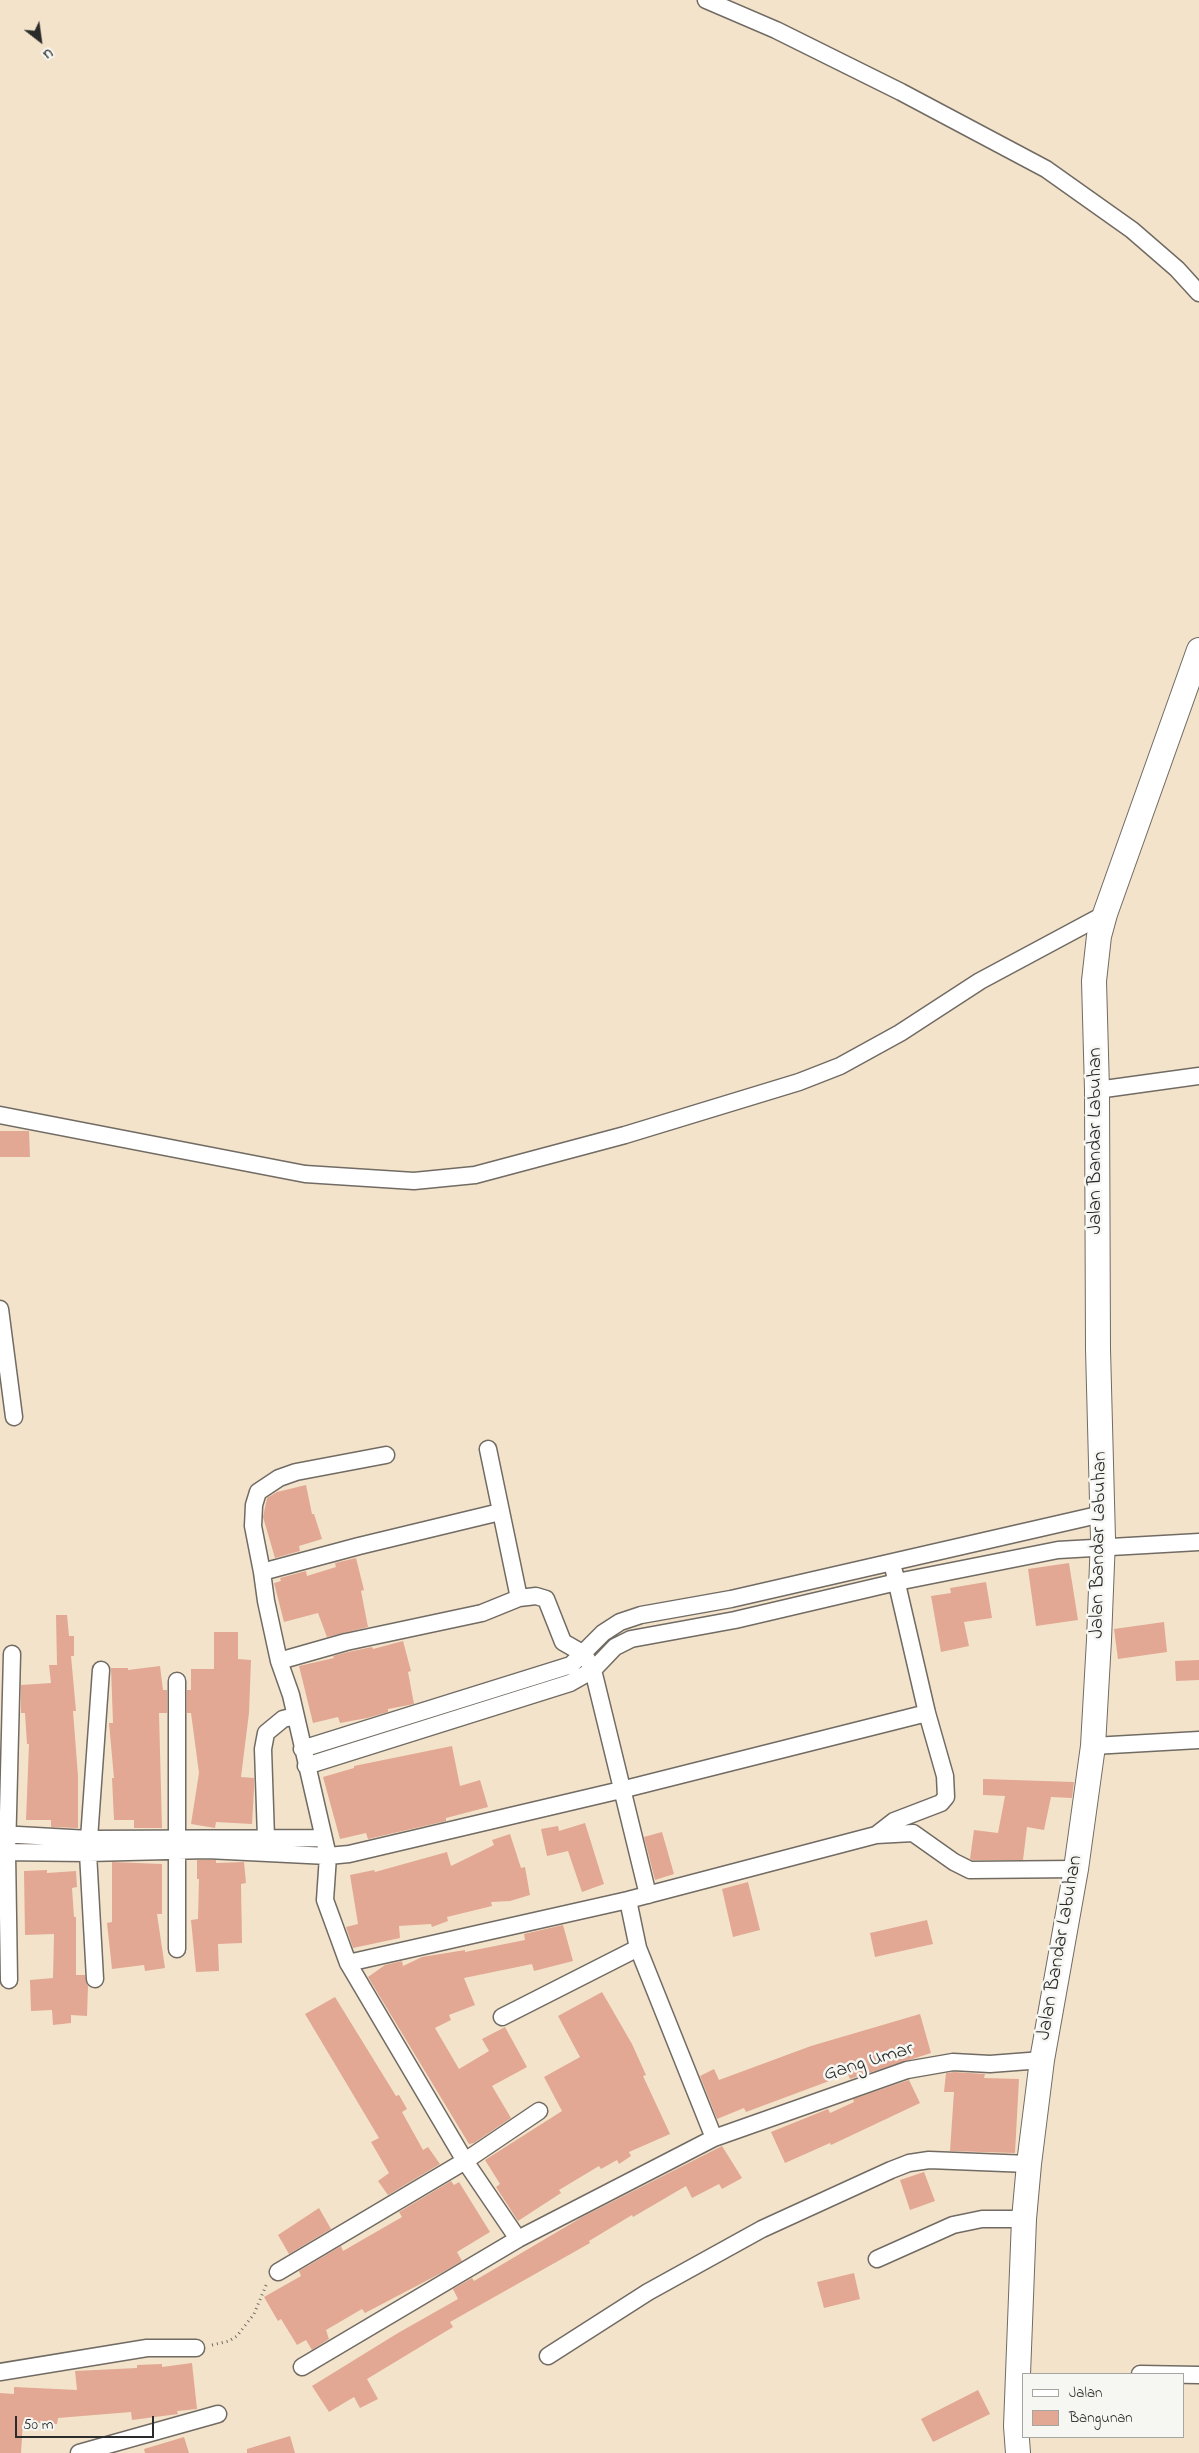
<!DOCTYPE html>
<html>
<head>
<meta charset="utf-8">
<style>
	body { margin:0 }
	#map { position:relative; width:1199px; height:2453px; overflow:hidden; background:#f3e3cb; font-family:"Indie Flower",sans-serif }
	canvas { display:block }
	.legend { position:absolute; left:1022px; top:2373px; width:162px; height:65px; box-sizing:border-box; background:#f6f6f2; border:1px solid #a5a5a2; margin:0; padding:6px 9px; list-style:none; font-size:15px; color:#2b2b2b }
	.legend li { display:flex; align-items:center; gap:10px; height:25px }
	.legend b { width:25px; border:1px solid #a5a5a2 }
	.north { position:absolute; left:15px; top:15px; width:50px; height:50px; -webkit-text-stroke:4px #f6f6f2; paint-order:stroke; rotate:150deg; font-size:14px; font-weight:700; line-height:20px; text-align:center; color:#2b2b2b }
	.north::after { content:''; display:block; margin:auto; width:18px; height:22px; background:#2b2b2b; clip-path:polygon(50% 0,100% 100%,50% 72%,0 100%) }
	.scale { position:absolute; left:15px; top:2416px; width:139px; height:22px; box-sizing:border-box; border:2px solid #2b2b2b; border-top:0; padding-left:6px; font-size:15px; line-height:18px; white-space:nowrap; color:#2b2b2b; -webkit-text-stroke:4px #f6f6f2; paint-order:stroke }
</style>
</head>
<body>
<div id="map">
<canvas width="1199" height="2453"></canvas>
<ul class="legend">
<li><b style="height:6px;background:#fff"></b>Jalan</li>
<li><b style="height:14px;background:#e2a893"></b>Bangunan</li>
</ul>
<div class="north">U</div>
<div class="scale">50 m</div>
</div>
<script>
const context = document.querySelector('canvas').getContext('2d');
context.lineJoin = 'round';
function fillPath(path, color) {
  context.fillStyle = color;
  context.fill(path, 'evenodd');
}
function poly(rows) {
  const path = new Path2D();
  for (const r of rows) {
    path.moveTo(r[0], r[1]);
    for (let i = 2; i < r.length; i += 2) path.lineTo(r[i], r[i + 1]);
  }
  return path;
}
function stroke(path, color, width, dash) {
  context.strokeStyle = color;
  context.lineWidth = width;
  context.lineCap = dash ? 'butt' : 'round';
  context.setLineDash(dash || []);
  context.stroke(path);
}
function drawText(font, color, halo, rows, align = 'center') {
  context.font = font + ' "Indie Flower",sans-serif';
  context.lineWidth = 5;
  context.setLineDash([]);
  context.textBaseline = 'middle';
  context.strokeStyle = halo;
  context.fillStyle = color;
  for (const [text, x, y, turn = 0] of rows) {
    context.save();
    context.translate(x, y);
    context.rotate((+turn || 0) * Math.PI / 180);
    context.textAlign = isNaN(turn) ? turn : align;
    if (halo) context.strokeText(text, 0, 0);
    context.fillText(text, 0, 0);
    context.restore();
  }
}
fillPath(poly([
	[0,1131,29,1131,30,1157,0,1157],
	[306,1485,312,1514,314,1514,322,1539,299,1546,300,1551,275,1558,263,1517,267,1498,277,1492],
	[356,1558,364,1590,361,1591,368,1627,327,1637,318,1613,284,1622,274,1583,281,1581,280,1578,306,1571,307,1576,336,1567,335,1563],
	[1069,1563,1078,1620,1036,1626,1028,1569],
	[986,1582,992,1618,964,1622,969,1646,941,1652,931,1596,951,1593,950,1588],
	[56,1615,67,1615,69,1636,74,1636,74,1656,71,1656,76,1711,73,1711,78,1776,78,1828,51,1827,51,1820,26,1820,29,1744,27,1744,25,1713,21,1713,21,1685,51,1683,49,1665,57,1665],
	[1164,1622,1167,1652,1118,1659,1114,1629],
	[214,1632,238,1632,238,1659,251,1660,249,1713,241,1777,254,1778,254,1789,252,1824,216,1822,215,1828,191,1824,199,1773,191,1713,187,1713,187,1690,191,1690,191,1669,214,1669],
	[403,1641,411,1671,408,1672,414,1704,388,1709,388,1712,367,1718,340,1723,338,1717,313,1723,299,1666,334,1658,333,1656,348,1652,372,1647,373,1649],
	[1199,1660,1199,1680,1176,1681,1175,1661],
	[160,1666,163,1690,167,1690,167,1713,159,1713,162,1828,134,1828,134,1820,114,1820,112,1778,114,1778,109,1723,113,1723,111,1668,128,1668,128,1670],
	[452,1746,460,1786,480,1780,488,1807,446,1818,446,1821,368,1839,366,1833,340,1839,323,1777,354,1768,354,1766],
	[983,1779,1074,1782,1072,1798,1051,1797,1044,1830,1027,1827,1023,1860,972,1860,970,1859,974,1830,998,1833,1005,1796,983,1795],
	[585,1823,604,1884,582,1892,568,1851,547,1856,541,1829,558,1826,559,1831],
	[662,1832,674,1874,655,1880,644,1837],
	[510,1834,521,1868,525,1867,530,1895,510,1901,491,1902,492,1906,447,1917,448,1921,432,1927,431,1924,399,1926,400,1938,353,1948,346,1927,358,1924,350,1875,374,1870,375,1872,447,1852,451,1866,494,1845,492,1840],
	[197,1860,216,1860,216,1863,244,1862,246,1883,241,1884,242,1943,218,1944,219,1971,196,1972,191,1920,198,1919,199,1879,197,1879],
	[112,1862,162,1864,162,1914,157,1914,165,1968,145,1971,144,1965,112,1969,107,1923,112,1922],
	[47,1870,47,1873,76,1871,77,1887,72,1888,74,1917,76,1917,76,1975,85,1975,88,1986,87,2016,71,2015,71,2023,53,2025,52,2010,31,2011,30,1980,53,1978,54,1934,25,1935,24,1871],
	[748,1882,760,1930,733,1937,722,1889],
	[927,1920,933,1944,875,1957,870,1933],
	[563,1925,573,1961,534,1971,532,1964,464,1978,475,2005,449,2015,451,2020,435,2028,459,2069,489,2051,482,2039,505,2027,527,2067,492,2086,511,2118,474,2143,469,2144,368,1977,385,1965,402,1961,403,1966,422,1957,465,1950,465,1952,525,1940,524,1934],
	[602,1992,632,2044,646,2075,643,2076,670,2134,629,2152,631,2156,619,2164,617,2160,601,2169,599,2166,559,2190,561,2193,518,2221,496,2187,500,2184,485,2160,562,2111,544,2077,580,2057,558,2016],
	[335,1997,396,2096,399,2095,407,2109,402,2112,423,2150,428,2147,440,2164,388,2195,378,2181,389,2173,371,2142,379,2138,305,2014],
	[920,2014,931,2053,850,2079,848,2074,746,2112,744,2108,717,2119,700,2076,714,2069,719,2080,811,2046],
	[954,2072,985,2074,984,2078,1019,2079,1015,2153,950,2151,954,2092,944,2092,946,2073],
	[909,2080,920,2103,831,2145,830,2143,785,2163,771,2132,828,2109,830,2113,854,2102,853,2099],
	[722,2146,742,2178,722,2189,719,2184,692,2198,686,2186,633,2217,632,2215,589,2241,590,2243,450,2322,453,2327,367,2379,378,2399,360,2408,354,2397,329,2412,312,2386,398,2333,458,2299,453,2289,472,2278,474,2281,584,2216],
	[924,2172,935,2201,910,2210,900,2180],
	[451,2181,454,2185,459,2182,490,2232,457,2252,462,2261,443,2272,365,2313,362,2309,326,2330,329,2339,312,2350,306,2340,297,2345,281,2319,278,2321,264,2297,301,2276,299,2271,341,2246,343,2251,402,2217,399,2212],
	[319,2208,331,2229,289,2254,278,2235],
	[854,2273,860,2299,824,2308,817,2282],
	[192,2363,197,2409,177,2411,178,2414,132,2420,131,2412,58,2418,57,2424,23,2422,21,2453,0,2453,0,2393,14,2394,14,2387,77,2390,75,2371,137,2368,137,2365,162,2364,162,2367],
	[978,2390,990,2414,933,2442,921,2419],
	[290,2436,295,2453,247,2453,247,2449],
	[184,2437,189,2453,145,2453,144,2449]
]), '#e2a893');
const minor = poly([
	[706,0,776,30,901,92,1046,169,1132,230,1177,269,1199,293],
	[1097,1090,1199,1076],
	[0,1115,305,1174,414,1181,475,1175,625,1135,799,1082,840,1066,900,1033,980,981,1105,914],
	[0,1309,14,1417],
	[488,1449,519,1598,482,1613,346,1642,279,1661,291,1695,328,1856,325,1900,348,1963,465,2161,518,2239],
	[262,1572,253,1526,254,1505,258,1492,279,1478,296,1472,386,1455],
	[519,1598,536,1596,546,1599,563,1642,584,1654,593,1670,648,1895],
	[279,1661,266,1601,262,1572,359,1546,500,1512],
	[177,1681,177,1949],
	[1093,1746,1199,1740],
	[302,1749,571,1665,603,1633,620,1622,641,1615,731,1599,1102,1514],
	[306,1766,570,1683,593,1670,615,1647,631,1639,735,1620,897,1582,1058,1550,1199,1542],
	[0,1834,89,1839,323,1838],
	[876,1835,894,1821,941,1803,946,1797,945,1776,927,1713,894,1571],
	[266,1838,263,1749,266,1733,283,1719,295,1716],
	[0,1852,88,1853,207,1850,328,1856,349,1854,621,1790,927,1713],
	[638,1948,714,2138],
	[348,1963,628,1900,876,1835,913,1833,954,1862,970,1870,1076,1869],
	[95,1979,88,1853,101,1670],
	[9,1980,7,1853,12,1654],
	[502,2017,638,1948,628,1900],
	[877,2259,953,2225,982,2219,1024,2219],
	[278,2272,465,2161,539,2111],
	[548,2356,648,2292,762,2229,891,2170,909,2163,929,2160,1029,2164],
	[302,2367,518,2239,714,2138,907,2070,953,2062,990,2064,1042,2060],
	[0,2372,147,2348,196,2348],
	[1140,2374,1199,2375],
	[79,2453,218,2414]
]);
const secondary = poly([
	[1018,2453,1016,2426,1024,2219,1029,2164,1042,2060,1076,1869,1093,1746,1099,1640,1103,1539,1098,1349,1097,1090,1094,981,1099,936,1105,914,1199,650]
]);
stroke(minor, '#716b63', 19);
stroke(secondary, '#716b63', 26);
stroke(poly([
	[212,2345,229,2341,237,2336,254,2314,267,2283]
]), '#716b63', 3, [1, 4]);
stroke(minor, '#fff', 16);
stroke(secondary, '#fff', 24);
drawText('20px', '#2b2b2b', '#f6f6f2', [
	["Jalan Bandar Labuhan",1097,1141,-90],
	["Jalan Bandar Labuhan",1100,1545,-89],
	["Jalan Bandar Labuhan",1061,1948,-80],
	["Gang Umar",869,2063,-17]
]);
</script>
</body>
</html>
